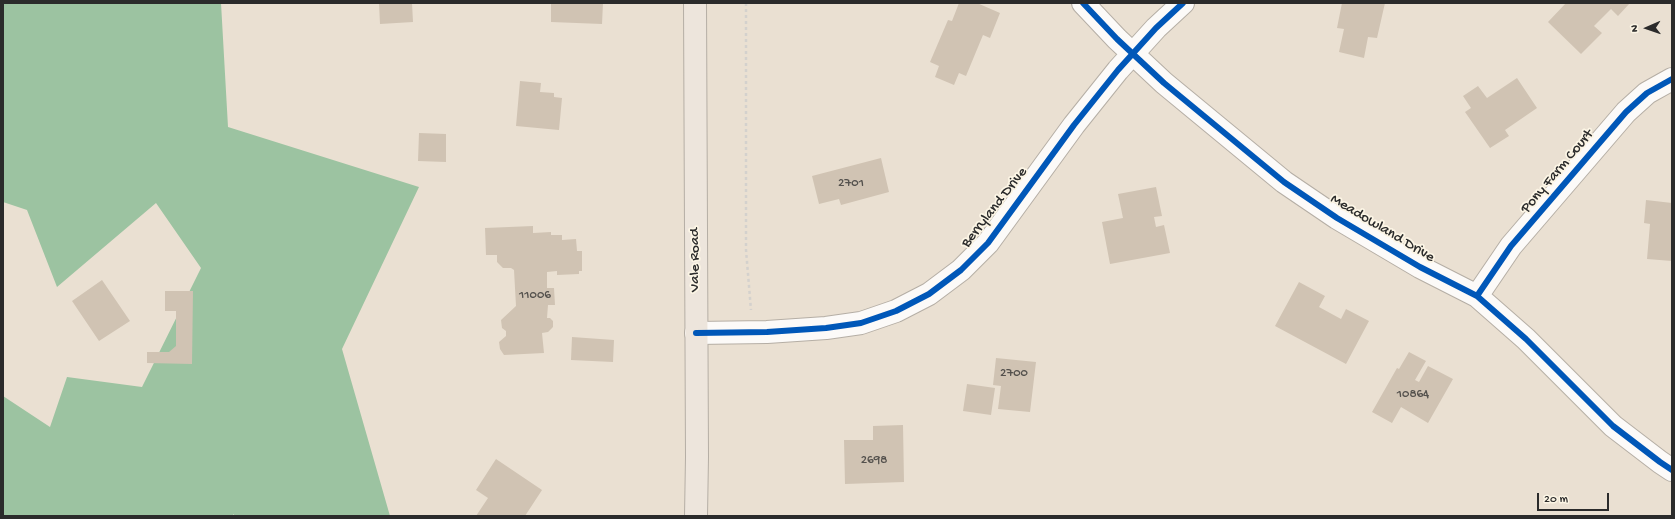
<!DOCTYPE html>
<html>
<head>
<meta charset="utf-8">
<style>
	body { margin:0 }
	#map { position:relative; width:1675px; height:519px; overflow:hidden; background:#eae0d2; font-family:"Gochi Hand",sans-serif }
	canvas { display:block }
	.frame { position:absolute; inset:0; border:4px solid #2b2b2b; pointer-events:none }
	.north { position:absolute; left:1627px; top:8px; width:40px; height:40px; -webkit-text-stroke:3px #fcf5e5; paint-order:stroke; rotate:268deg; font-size:11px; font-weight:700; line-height:16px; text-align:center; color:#2b2b2b }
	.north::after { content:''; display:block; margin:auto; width:14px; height:18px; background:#2b2b2b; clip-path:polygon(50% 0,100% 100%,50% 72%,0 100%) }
	.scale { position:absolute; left:1537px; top:493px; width:72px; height:18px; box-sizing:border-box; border:2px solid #2b2b2b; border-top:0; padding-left:5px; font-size:12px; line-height:14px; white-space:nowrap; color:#2b2b2b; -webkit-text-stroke:3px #fcf5e5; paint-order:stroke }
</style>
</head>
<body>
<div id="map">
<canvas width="1675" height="519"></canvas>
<div class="frame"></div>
<div class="north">N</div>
<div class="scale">20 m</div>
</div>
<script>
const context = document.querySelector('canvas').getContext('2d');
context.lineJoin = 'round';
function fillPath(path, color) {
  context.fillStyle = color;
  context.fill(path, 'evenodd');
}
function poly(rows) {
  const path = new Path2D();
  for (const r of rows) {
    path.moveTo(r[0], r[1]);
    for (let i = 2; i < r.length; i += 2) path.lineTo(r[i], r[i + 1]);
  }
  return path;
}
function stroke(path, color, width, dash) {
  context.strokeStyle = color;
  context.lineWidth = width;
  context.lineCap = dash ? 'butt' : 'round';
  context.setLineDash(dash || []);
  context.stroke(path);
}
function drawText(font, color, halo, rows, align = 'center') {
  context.font = font + ' "Gochi Hand",sans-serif';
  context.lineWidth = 3.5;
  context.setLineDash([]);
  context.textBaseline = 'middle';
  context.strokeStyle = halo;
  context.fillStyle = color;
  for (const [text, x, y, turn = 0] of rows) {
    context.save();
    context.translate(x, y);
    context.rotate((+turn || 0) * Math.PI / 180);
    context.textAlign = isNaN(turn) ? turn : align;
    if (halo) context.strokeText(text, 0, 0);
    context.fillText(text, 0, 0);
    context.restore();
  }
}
fillPath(poly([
	[3,3,221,3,228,127,419,187,342,349,390,516,234,516,234,514,232,516,3,516,3,396,50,427,67,377,142,387,201,268,156,203,57,287,27,210,3,202]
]), '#9cc3a1');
fillPath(poly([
	[379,3,412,3,413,22,380,24],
	[551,3,603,3,602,24,551,22],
	[959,3,977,3,1000,13,990,38,983,35,966,76,959,73,954,85,935,77,939,66,930,62,948,20,952,21],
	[1342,3,1385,3,1377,38,1368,37,1364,58,1339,52,1344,29,1337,28],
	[1566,3,1630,3,1618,16,1611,9,1594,26,1602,33,1581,54,1548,22],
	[1517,78,1537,108,1505,130,1509,136,1490,148,1465,112,1471,108,1463,96,1478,86,1487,98],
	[520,81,541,83,540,92,554,93,554,97,562,98,559,130,516,126],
	[419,133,446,134,446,162,418,161],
	[881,158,889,192,841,205,839,199,819,204,812,176],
	[1156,187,1162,216,1154,217,1156,227,1164,225,1170,253,1110,264,1102,222,1123,218,1118,194],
	[1646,200,1672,203,1672,261,1647,259,1650,224,1644,223],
	[533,226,533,233,551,232,551,235,562,235,562,240,576,239,577,251,582,251,582,271,579,271,579,274,557,275,557,271,547,272,547,288,554,288,555,305,548,305,547,318,550,318,553,321,553,327,548,332,542,333,544,353,504,355,500,349,499,342,506,336,506,331,502,328,501,320,516,306,514,270,511,268,503,268,497,262,497,255,486,255,485,228],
	[102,280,130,321,99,341,72,301],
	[1299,282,1325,296,1319,307,1341,319,1346,309,1369,321,1346,364,1275,326],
	[165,291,193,291,192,364,147,363,147,352,169,352,176,346,176,311,165,311],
	[572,337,614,340,613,362,571,360],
	[1409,352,1426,361,1415,380,1419,382,1428,366,1453,379,1428,423,1401,407,1392,423,1372,412,1397,368,1399,369],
	[996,358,1036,362,1030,412,998,409,1001,386,993,385],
	[967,384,995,388,991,415,963,411],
	[903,425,904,482,845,484,844,440,873,440,873,426],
	[496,459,542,490,525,516,476,516,488,498,476,490]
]), '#d0c3b3');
const minor = poly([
	[1083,3,1117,39,1164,83,1284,182,1337,218,1420,267,1477,296,1526,339,1613,426,1660,462,1672,470],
	[1477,296,1511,246,1626,112,1647,93,1672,79],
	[696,333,767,332,826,328,861,323,896,311,929,294,961,270,988,243,1074,125,1118,70,1156,28,1183,3]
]);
const major = poly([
	[695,3,697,457,696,516]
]);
stroke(minor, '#b5aea5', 24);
stroke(major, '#b5aea5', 24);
stroke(poly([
	[746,3,746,250,751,310]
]), '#d4d1cd', 2.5, [3, 3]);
stroke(minor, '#fcfaf8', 22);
stroke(major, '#ede5dc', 22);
stroke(poly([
	[1083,3,1117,39,1164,83,1284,182,1337,218,1420,267,1477,296,1526,339,1613,426,1660,462,1672,470],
	[1477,296,1511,246,1626,112,1647,93,1672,79],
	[696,333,767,332,826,328,861,323,896,311,929,294,961,270,988,243,1074,125,1118,70,1156,28,1183,3]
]), '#0057b8', 6);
drawText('13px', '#54514d', null, [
	["2701",851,184],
	["11006",535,296],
	["2700",1014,374],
	["10864",1413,395],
	["2698",874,461]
]);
drawText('15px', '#2b2b2b', '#fcf5e5', [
	["Pony Farm Court",1558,172,-50],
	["Berryland Drive",995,208,-52],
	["Meadowland Drive",1382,229,31],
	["Vale Road",696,260,-90]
]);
</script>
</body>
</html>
